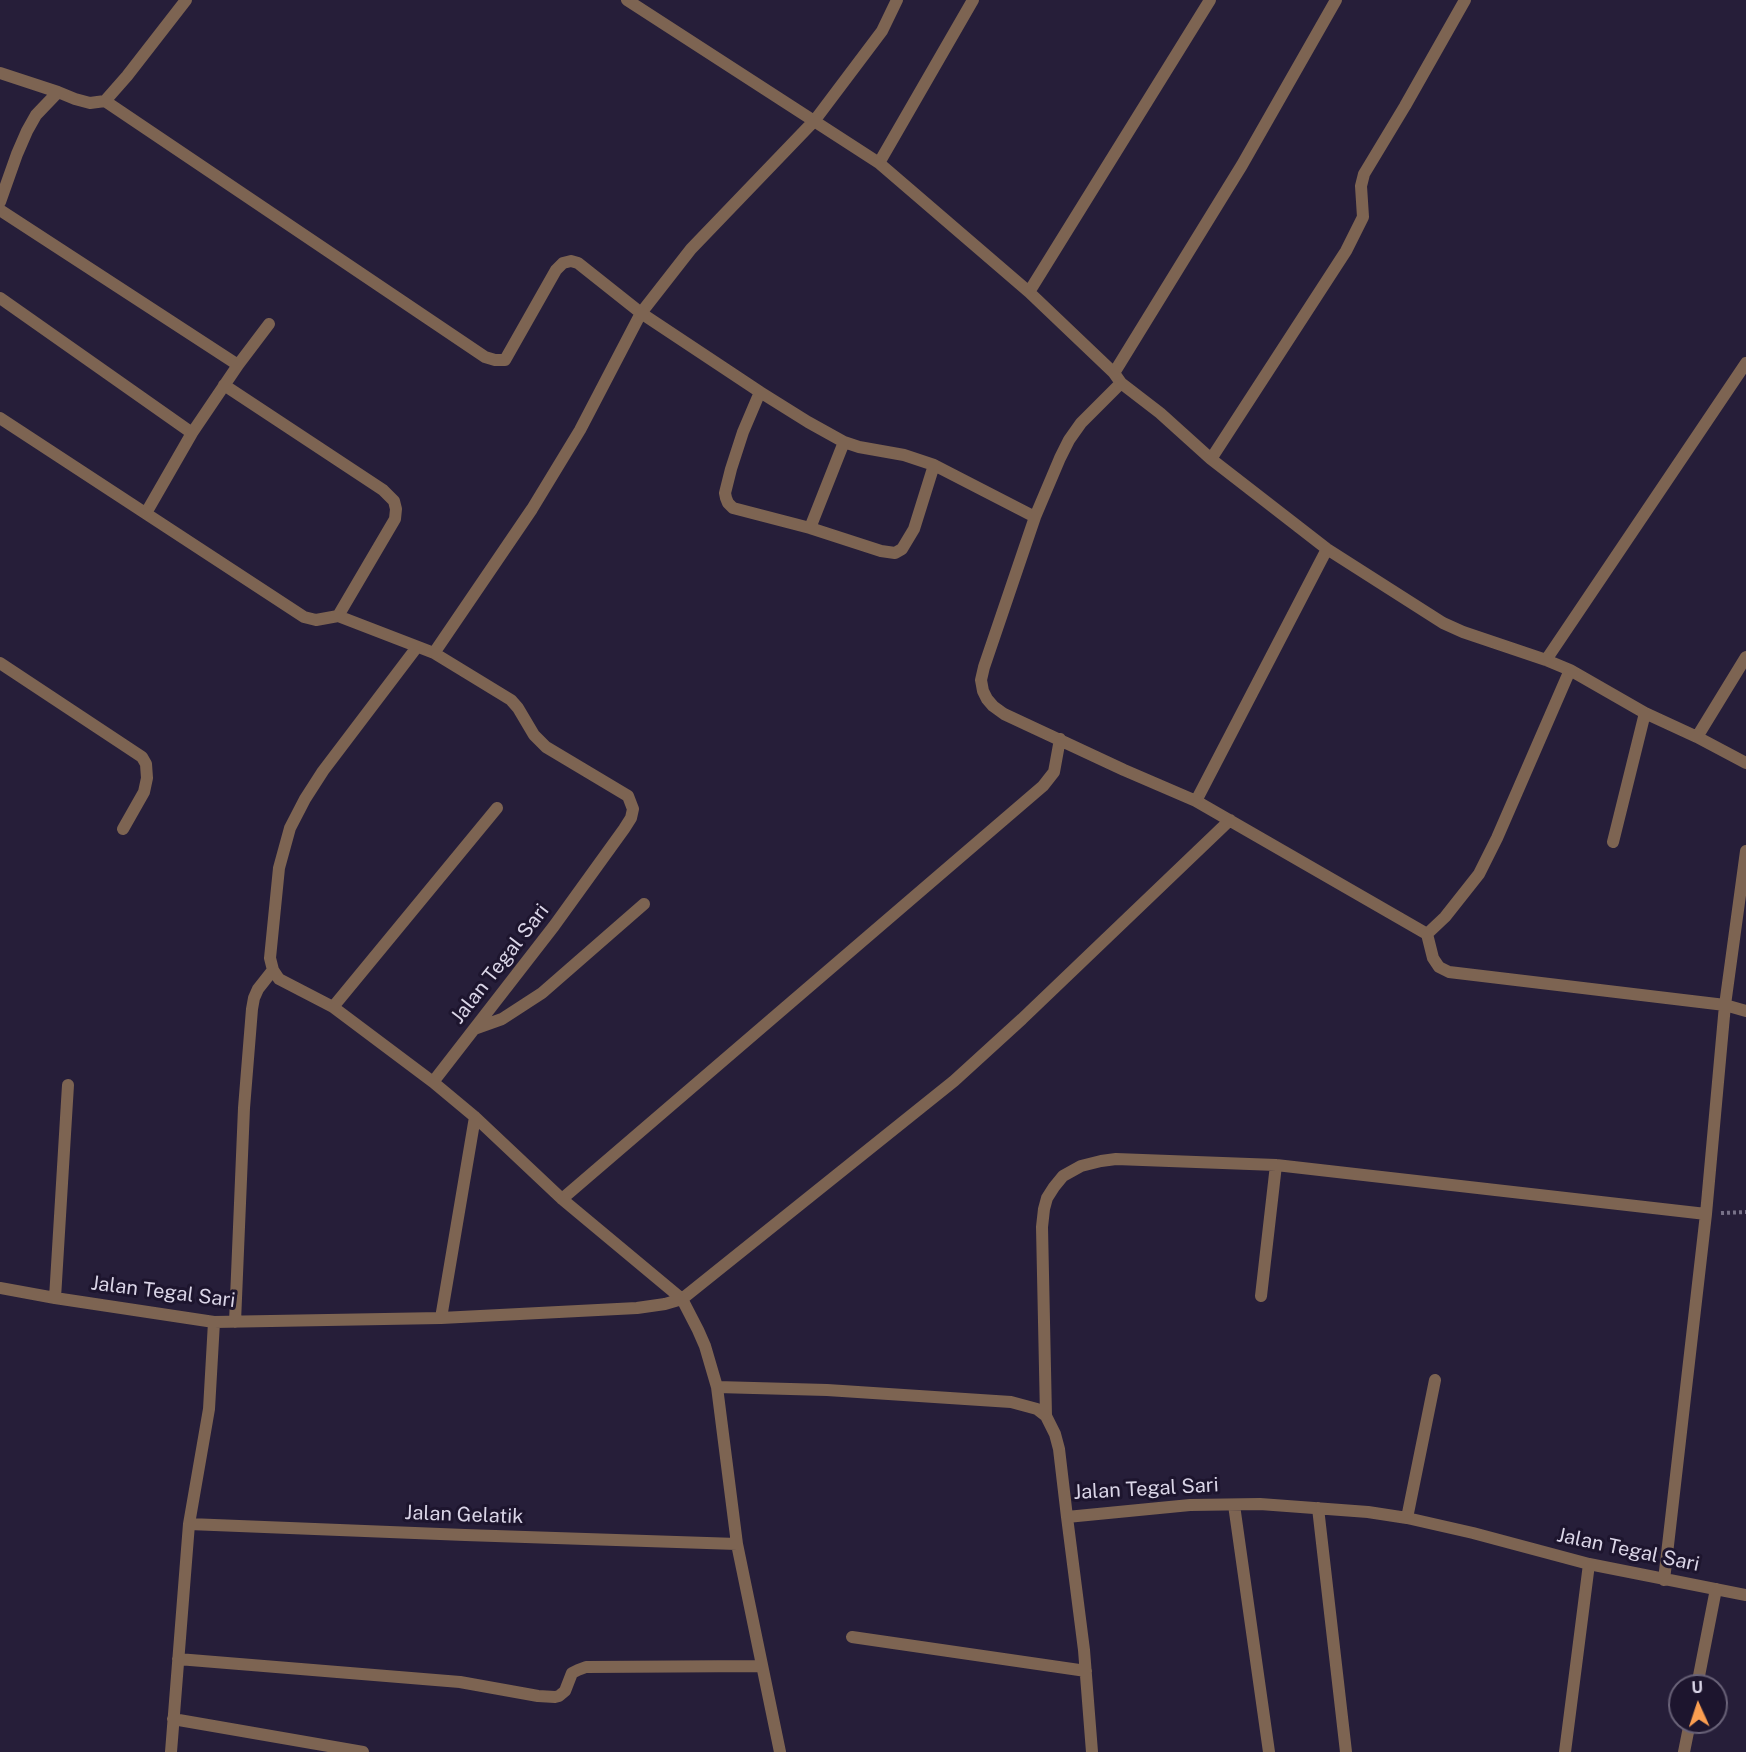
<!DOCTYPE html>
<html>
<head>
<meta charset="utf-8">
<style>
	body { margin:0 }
	#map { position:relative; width:1746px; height:1752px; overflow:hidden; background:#261e39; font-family:"Public Sans",sans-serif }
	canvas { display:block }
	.north { position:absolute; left:1668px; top:1674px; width:60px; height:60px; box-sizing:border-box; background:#1d152e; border:2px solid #696278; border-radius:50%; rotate:357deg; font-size:16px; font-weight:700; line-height:24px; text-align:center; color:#dad5e7 }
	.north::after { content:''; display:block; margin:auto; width:21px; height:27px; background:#fb9e51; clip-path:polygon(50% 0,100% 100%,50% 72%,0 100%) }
</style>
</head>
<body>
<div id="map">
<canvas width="1746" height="1752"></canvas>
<div class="north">U</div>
</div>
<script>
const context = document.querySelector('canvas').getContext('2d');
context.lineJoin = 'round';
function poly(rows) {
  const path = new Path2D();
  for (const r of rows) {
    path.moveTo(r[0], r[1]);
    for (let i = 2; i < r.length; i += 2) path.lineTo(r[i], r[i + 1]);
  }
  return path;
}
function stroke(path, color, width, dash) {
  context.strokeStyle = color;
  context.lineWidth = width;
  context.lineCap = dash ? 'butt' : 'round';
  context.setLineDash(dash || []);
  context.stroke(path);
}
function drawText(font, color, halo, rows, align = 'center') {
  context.font = font + ' "Public Sans",sans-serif';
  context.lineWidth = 6;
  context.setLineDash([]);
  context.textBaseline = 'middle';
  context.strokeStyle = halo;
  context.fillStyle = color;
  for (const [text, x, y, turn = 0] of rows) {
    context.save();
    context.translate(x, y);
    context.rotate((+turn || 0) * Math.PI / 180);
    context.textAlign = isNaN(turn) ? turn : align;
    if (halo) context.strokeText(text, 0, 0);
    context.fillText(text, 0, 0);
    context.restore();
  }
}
stroke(poly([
	[1721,1213,1746,1212]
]), '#787289', 4, [3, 3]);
stroke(poly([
	[627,0,879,163,1029,292,1114,373,1121,383,1160,413,1211,459,1327,549,1443,623,1463,632,1546,660,1570,670,1645,713,1697,737,1746,763],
	[0,73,58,92],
	[105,101,485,357,495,360,505,360,556,270,563,263,571,261,578,263,641,313,760,392],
	[879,163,973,0],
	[0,202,17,154,27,131,36,115,58,92,75,99,90,103,105,101,127,76,186,0],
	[0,210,238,365],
	[1029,292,1210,0],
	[0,298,192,433],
	[1114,373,1242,165,1336,0],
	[1121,383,1081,423,1069,440,1060,458,1035,517,984,667,981,680,983,691,987,699,993,706,1004,714,1124,770,1196,801,1427,934,1445,917,1479,874,1497,838,1570,670],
	[224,385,383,490,394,501,396,509,395,519,338,616],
	[0,418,304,617,316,620,338,616,434,653,511,700,518,708,534,735,546,747,628,796,633,809,631,818,624,829,554,926,433,1082,475,1117,562,1199,682,1299,698,1330,705,1346,717,1387,827,1390,1011,1402,1037,1409,1046,1416,1055,1434,1059,1449,1067,1517,1190,1505,1260,1504,1368,1512,1407,1518,1473,1533,1589,1564,1746,1595],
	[1211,459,1346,251,1363,217,1361,186,1364,174,1405,106,1465,0],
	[934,465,914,529,902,549,895,553,881,551,810,528,733,508,728,503,726,498,725,493,731,469,743,432,760,392,808,422,844,442,859,447,904,455,934,465,1035,517],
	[146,513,192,433,238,365,269,324],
	[810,528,844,442],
	[417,647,323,771,305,799,290,828,279,868,270,958,273,970,279,979,333,1007,433,1082],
	[434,653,532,509,580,430,641,313,691,249,815,120,882,31,897,0],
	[1546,660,1746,363],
	[0,663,142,757,146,764,147,778,144,792,123,829],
	[1697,737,1746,657],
	[1196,801,1327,549],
	[1613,842,1645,713],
	[1427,934,1433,958,1439,967,1449,972,1725,1005,1746,1011],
	[333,1007,497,808],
	[474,1029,502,1019,542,993,644,904],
	[562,1199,1043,786,1054,772,1060,739],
	[0,1288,55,1298,214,1322,441,1318,637,1308,665,1304,682,1299,954,1081,1022,1019,1230,820],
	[1261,1296,1276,1165],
	[55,1298,68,1085],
	[441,1318,475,1117],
	[235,1322,244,1108,252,1009,254,998,258,989,273,970],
	[717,1387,737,1544,780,1752],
	[1046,1416,1042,1227,1044,1209,1047,1198,1054,1187,1063,1176,1081,1166,1101,1161,1116,1159,1276,1165,1706,1214],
	[1234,1505,1269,1752],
	[1318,1508,1346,1752],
	[1067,1517,1084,1650,1092,1752],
	[1407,1518,1435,1380],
	[189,1524,465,1535,737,1544],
	[1664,1580,1706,1214,1725,1005,1746,851],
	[852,1637,1086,1671],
	[178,1659,460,1682,538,1696,555,1697,559,1696,565,1691,572,1673,578,1670,586,1667,762,1666],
	[1697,1686,1716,1589],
	[173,1719,363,1752],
	[171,1752,189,1524,209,1409,214,1322],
	[1565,1752,1589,1564],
	[1684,1752,1690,1722]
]), '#7d6452', 12);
drawText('20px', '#dad5e7', '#1d152e', [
	["Jalan Tegal Sari",500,964,-52],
	["Jalan Tegal Sari",163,1292,7],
	["Jalan Tegal Sari",1146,1489,-3],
	["Jalan Gelatik",464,1515,2],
	["Jalan Tegal Sari",1628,1550,12]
]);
</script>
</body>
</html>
